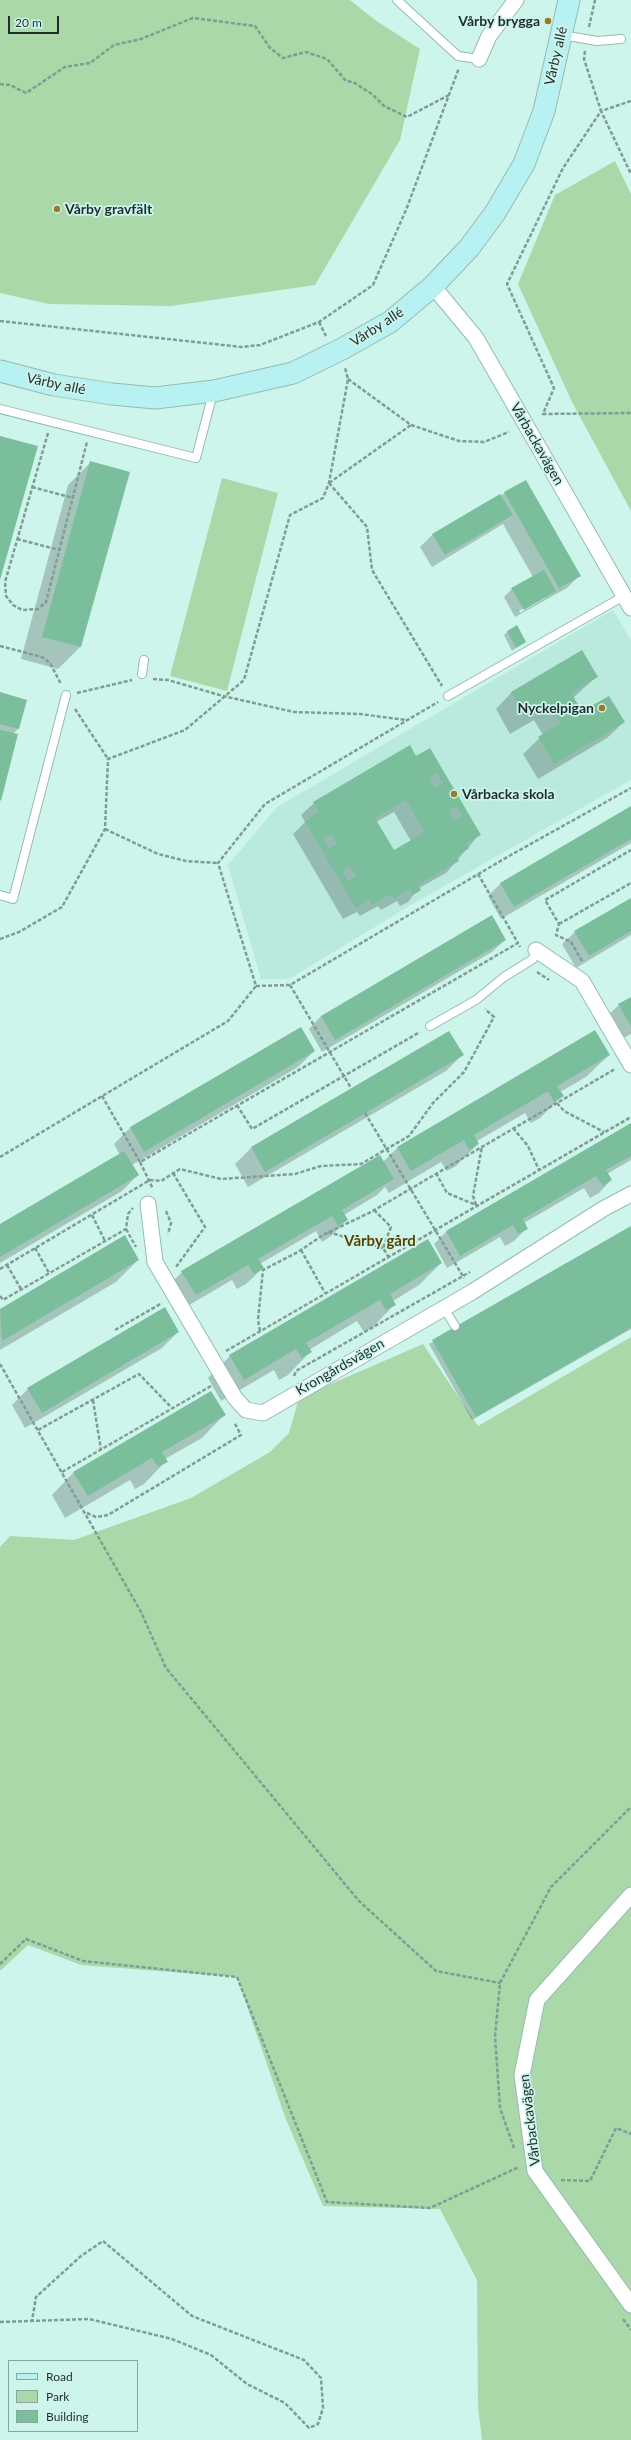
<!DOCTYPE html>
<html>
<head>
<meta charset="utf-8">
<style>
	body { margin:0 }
	#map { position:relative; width:631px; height:2440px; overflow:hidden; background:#cef5ec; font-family:Lato,sans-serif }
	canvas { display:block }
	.legend { position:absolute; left:8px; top:2360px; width:130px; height:72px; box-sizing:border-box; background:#cef5ec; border:1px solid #88a59f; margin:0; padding:5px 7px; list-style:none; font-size:12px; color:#1f2e2b }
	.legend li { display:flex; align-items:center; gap:8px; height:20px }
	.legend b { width:20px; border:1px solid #88a59f }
	.scale { position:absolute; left:8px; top:16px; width:51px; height:18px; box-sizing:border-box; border:2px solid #1f2e2b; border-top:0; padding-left:5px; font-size:12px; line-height:14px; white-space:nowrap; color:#1f2e2b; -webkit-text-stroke:3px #cef5ec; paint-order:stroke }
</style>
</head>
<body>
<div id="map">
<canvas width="631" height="2440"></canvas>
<ul class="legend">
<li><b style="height:5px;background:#b8f1f2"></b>Road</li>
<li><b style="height:11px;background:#abd8a8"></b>Park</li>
<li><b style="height:11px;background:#7abe9c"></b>Building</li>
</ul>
<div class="scale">20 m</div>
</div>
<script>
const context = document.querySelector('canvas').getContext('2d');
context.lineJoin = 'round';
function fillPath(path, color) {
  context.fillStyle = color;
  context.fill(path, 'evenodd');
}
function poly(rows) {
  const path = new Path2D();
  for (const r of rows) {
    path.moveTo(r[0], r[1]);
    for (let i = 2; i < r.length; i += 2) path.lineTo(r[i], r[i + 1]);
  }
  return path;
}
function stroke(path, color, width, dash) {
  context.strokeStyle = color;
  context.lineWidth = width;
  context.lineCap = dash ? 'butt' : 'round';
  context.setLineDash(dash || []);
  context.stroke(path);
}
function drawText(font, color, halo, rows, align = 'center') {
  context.font = font + ' Lato,sans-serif';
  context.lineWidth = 3.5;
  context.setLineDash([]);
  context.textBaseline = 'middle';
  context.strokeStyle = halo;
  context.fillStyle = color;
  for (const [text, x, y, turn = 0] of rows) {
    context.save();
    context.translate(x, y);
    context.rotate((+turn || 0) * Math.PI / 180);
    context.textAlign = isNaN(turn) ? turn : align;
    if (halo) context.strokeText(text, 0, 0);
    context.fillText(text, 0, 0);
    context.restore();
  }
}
fillPath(poly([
	[613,610,631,640,631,780,411,905,289,979,261,979,228,865,277,807]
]), '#bae9de');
fillPath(poly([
	[0,0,350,0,375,20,420,49,400,140,315,285,171,306,49,304,0,293],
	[615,161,631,194,631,511,572,402,518,284,555,195],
	[222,478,278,493,227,691,170,676],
	[631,1337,631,2440,482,2440,478,2406,477,2280,440,2209,323,2206,285,2117,237,1977,81,1965,28,1945,0,1971,0,1547,10,1536,74,1540,191,1498,270,1452,289,1433,299,1398,423,1344,478,1426]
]), '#abd8a8');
fillPath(poly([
	[91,462,129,473,80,647,58,669,21,659,68,485],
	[505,493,579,576,567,588,515,617,504,597,512,589,533,577,503,524,432,567,420,547,433,534],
	[545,596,545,598,520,613,519,611],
	[508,631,525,642,512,651,504,635],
	[596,677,573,698,581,713,624,722,607,738,538,779,523,754,543,735,534,720,510,734,496,709,512,692],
	[0,693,19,728,13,734,0,799],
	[429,750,479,835,446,873,419,888,408,902,400,906,397,901,381,910,378,906,360,916,357,912,343,919,293,834,305,822,301,815,314,803],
	[394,812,411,841,393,852,376,822],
	[631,807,631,843,501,919,488,896,500,884],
	[631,899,631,935,576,968,562,944,575,932],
	[505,940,492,952,322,1052,309,1029,321,1016],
	[631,998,631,1034,620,1040,606,1017,619,1005],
	[300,1028,314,1051,298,1067,132,1165,138,1175,122,1191,0,1263,0,1225,120,1155,114,1144,130,1128],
	[449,1032,462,1055,446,1071,248,1187,235,1164,251,1148],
	[609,1055,586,1077,560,1092,562,1096,540,1118,531,1123,525,1113,477,1141,478,1144,456,1166,447,1171,441,1162,389,1193,385,1187,377,1195,344,1215,347,1220,331,1236,322,1242,316,1231,260,1264,263,1268,246,1284,237,1289,232,1280,179,1311,166,1288,182,1272,383,1162,397,1148],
	[631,1124,631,1160,607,1174,611,1180,599,1193,590,1198,584,1188,524,1223,527,1228,514,1241,505,1246,500,1237,447,1268,434,1244,446,1232],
	[631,1227,631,1329,472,1420,429,1344],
	[125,1237,138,1260,116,1282,0,1350,0,1310],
	[441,1263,419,1285,393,1301,395,1304,373,1327,364,1332,357,1321,309,1350,310,1352,288,1375,279,1380,274,1370,221,1401,208,1378,230,1356],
	[178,1332,162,1348,25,1428,12,1405,28,1389],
	[224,1415,202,1438,165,1459,166,1461,144,1484,135,1489,130,1480,65,1518,52,1495,74,1472]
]), '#0003');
fillPath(poly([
	[0,436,38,446,0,580],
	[90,461,130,472,81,647,42,637],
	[526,480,581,576,559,588,504,492],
	[500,494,513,515,445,555,432,534],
	[544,570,556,591,524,610,511,588],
	[517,625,526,642,516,648,507,631],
	[582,650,598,677,571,693,582,711,609,696,625,722,554,764,538,737,561,723,550,705,527,718,511,692],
	[0,692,27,700,19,729,0,724],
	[0,730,18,734,1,801,0,800],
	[410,745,416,756,430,748,481,835,466,843,469,848,457,856,459,861,418,884,421,890,413,895,410,889,394,899,391,894,372,905,369,900,356,908,305,821,319,812,313,802],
	[437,773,443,783,435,788,429,778],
	[406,800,425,832,394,850,375,818],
	[456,806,462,816,454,821,448,810],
	[331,834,337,844,329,849,323,839],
	[350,866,356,876,348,881,342,871],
	[631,806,631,839,514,907,500,883],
	[631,898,631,931,589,956,574,931],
	[492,915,506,940,335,1040,321,1016],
	[631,997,631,1026,618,1004],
	[301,1027,315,1051,144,1152,130,1127],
	[595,1030,610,1055,557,1086,564,1096,554,1102,548,1091,474,1135,479,1144,469,1150,464,1140,411,1171,397,1147],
	[449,1031,464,1055,265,1172,251,1147],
	[631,1123,631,1156,606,1170,612,1180,603,1186,596,1176,523,1219,528,1229,518,1234,513,1225,460,1256,446,1231],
	[124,1151,139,1175,0,1257,0,1224],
	[380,1155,394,1179,342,1210,348,1220,338,1226,332,1216,258,1259,264,1268,254,1274,248,1265,196,1295,181,1271],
	[631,1226,631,1328,476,1417,432,1340],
	[125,1235,139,1260,2,1341,0,1309],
	[428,1239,442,1263,390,1294,396,1305,386,1310,380,1300,306,1343,312,1352,302,1358,296,1349,244,1380,229,1355],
	[165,1307,179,1332,42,1413,27,1388],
	[211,1391,226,1415,162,1452,168,1462,158,1467,152,1458,88,1496,73,1472]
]), '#7abe9c');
const lane = poly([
	[397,0,458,56,479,59],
	[562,35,597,41,621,39],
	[0,409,196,458,213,393],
	[142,674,144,660],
	[448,696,624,596],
	[0,895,13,899,66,695],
	[430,1026,476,1000,504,977,533,959,536,950],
	[444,1308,455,1326]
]);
const street = poly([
	[479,59,489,36,516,0],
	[433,286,476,338,631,608],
	[536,950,582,981,631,1065],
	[148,1204,155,1262,235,1398,246,1410,263,1413,472,1292,603,1209,631,1194],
	[631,1895,537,2000,522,2075,535,2171,631,2305]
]);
const secondary = poly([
	[0,371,54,385,112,394,155,398,214,391,293,373,342,349,390,322,433,286,469,248,495,213,524,164,544,111,569,0]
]);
stroke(lane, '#95bbb2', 10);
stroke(street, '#95bbb2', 17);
stroke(secondary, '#95bbb2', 23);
stroke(poly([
	[589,27,595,0],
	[585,51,584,59,601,111,563,168,507,284,554,388,543,414,631,413],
	[0,84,10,85,26,93,65,67,90,63,114,45,141,39,193,18,255,26,270,48,283,58,306,52,327,59,346,81,353,82,372,94,384,106,407,117,449,95],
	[631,101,601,111,631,174],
	[0,321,242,347,260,345,319,322,373,285,406,210,459,68],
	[319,322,326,336],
	[348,379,411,425,459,441,484,442,509,432],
	[48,433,5,582,6,596,13,605,22,610,38,609,46,602,87,442],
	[329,483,367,527,372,570,442,686],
	[329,483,411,425],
	[32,487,73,498],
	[17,539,59,550],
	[0,646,42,657,50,663,61,684],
	[153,679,168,680,223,696,294,712,360,714,407,720],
	[77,693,132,680],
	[75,709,108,759],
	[105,829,158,854,186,861,218,863],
	[478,874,518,943],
	[559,924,631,883],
	[0,939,19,932,62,907,105,829,108,759,185,730,244,680,290,515,323,498,329,483,348,379,345,368],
	[582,961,571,942,556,935,559,924,545,900,631,850],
	[537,972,549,980],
	[290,985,351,1088],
	[256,986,290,985,509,856,631,788],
	[102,1096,140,1162,518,943,520,947],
	[557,1103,564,1111,604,1132],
	[237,1105,252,1129,420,1032],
	[365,1113,464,1278],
	[513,1128,528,1146,539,1170],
	[0,1157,228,1021,256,986,218,863,265,804,438,702],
	[140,1162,153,1189],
	[173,1173,205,1227,176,1267],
	[436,1173,447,1193,476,1205],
	[476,1205,473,1196,482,1146],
	[374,1210,391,1227,383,1248,388,1256],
	[166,1211,171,1223,168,1234],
	[92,1215,105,1241],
	[126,1229,136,1247],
	[328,1232,383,1248],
	[35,1248,49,1273],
	[301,1250,325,1293],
	[7,1265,21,1289],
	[0,1269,150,1180,161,1181,180,1169,221,1179,295,1174,321,1166,361,1164,409,1136,433,1103,464,1072,494,1017,485,1009],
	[0,1296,3,1300,126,1229,128,1214,133,1208],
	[115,1330,162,1303],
	[260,1331,258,1320,263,1270,298,1252,323,1235,371,1212,615,1069],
	[226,1351,631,1117],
	[0,1364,141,1612,166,1668,359,1901,436,1971,500,1983],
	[294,1376,296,1371,470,1272],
	[93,1400,101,1450],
	[38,1430,139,1374,172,1408],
	[62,1472,211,1386],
	[87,1513,96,1517,108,1515,241,1435,234,1422],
	[0,1964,26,1939,83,1961,237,1977,327,2202,430,2208,519,2167],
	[514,2148,500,2108,495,2036,500,1983,551,1887,631,1807],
	[561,2180,590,2181,616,2128,631,2134],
	[623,2319,631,2330],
	[0,2322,89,2319,172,2339,211,2355,247,2384,285,2403,309,2428,318,2424,323,2408,321,2378,304,2360,192,2316,103,2241,81,2256,36,2297,32,2321]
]), '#7f9c95', 2.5, [4, 2]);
stroke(lane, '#fff', 8);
stroke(street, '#fff', 15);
stroke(secondary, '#b8f1f2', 21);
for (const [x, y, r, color] of [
	[548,21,4,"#987b23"],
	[57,209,4,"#987b23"],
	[602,708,4,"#987b23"],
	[454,794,4,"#987b23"]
]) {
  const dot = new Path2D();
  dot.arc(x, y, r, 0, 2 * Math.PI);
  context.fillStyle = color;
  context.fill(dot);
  stroke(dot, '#cef5ec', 1.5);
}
drawText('bold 14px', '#1f2e2b', '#cef5ec', [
	["Vårby brygga",540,21],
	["Vårby gravfält",65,209,"left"],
	["Nyckelpigan",594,708],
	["Vårbacka skola",462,794,"left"]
], 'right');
drawText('14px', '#1f2e2b', '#cef5ec', [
	["Vårby allé",556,56,-77],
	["Vårby allé",377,327,-33],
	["Vårby allé",56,384,12],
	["Vårbackavägen",537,444,60],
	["Krongårdsvägen",340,1367,-30],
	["Vårbackavägen",530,2120,-97]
]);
drawText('bold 15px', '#584402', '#cef5ec', [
	["Vårby gård",380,1241]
]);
</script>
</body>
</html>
